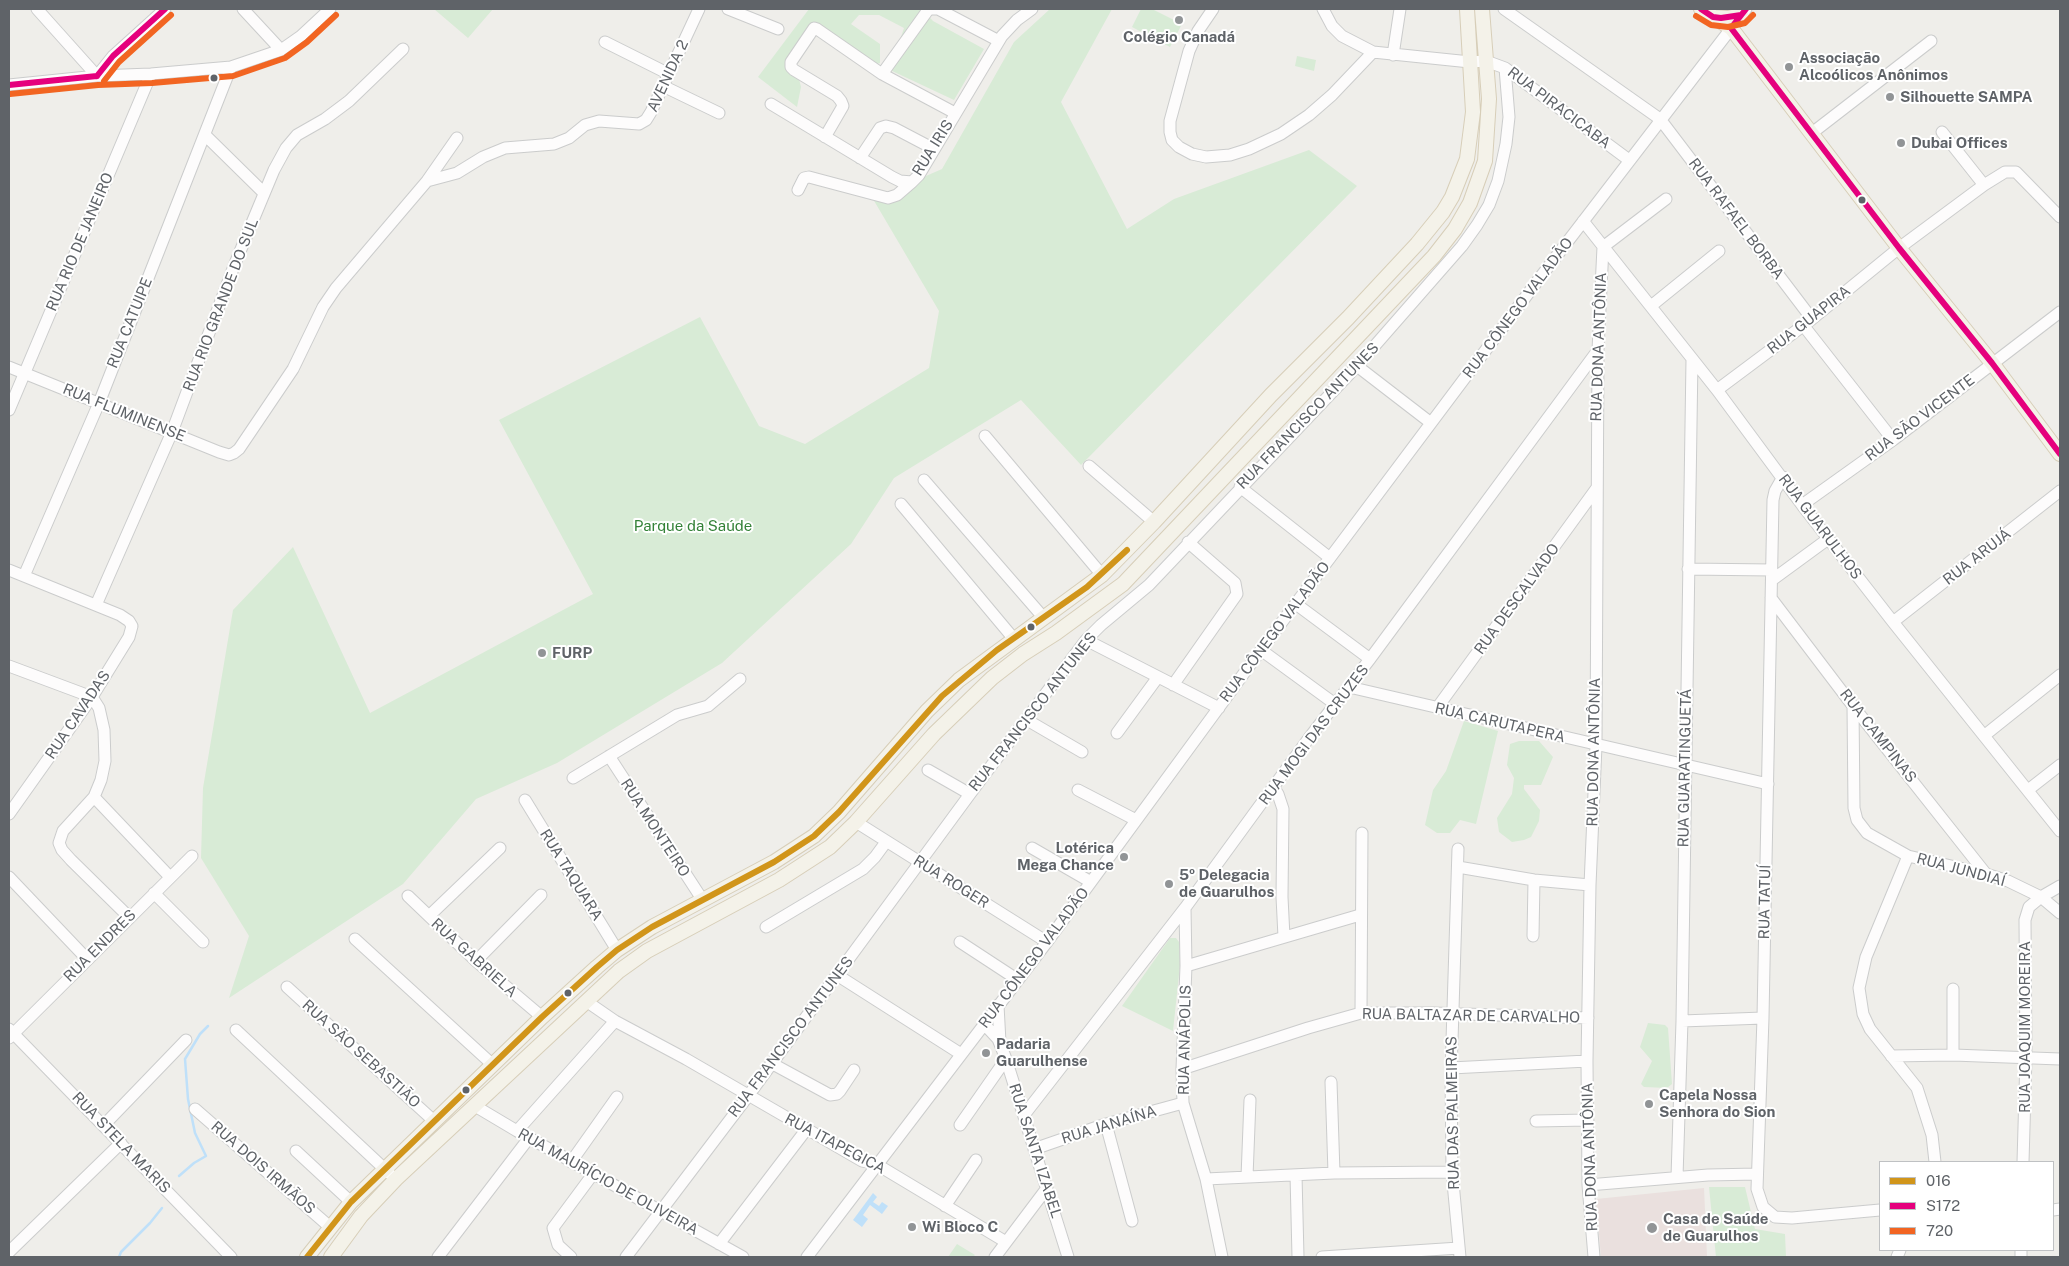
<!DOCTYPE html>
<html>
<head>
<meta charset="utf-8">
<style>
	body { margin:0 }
	#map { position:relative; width:2069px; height:1266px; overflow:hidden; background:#efeeea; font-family:"Public Sans",sans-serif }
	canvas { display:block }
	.frame { position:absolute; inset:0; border:10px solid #5f6368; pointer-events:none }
	.legend { position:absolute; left:1879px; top:1161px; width:175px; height:90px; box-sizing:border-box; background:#fff; border:1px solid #bfc1c3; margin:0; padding:6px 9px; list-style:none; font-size:15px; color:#5f6368 }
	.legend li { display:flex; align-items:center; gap:10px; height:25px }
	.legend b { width:25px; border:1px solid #bfc1c3 }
</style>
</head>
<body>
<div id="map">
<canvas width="2069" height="1266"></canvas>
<div class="frame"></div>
<ul class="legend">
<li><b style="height:6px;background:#d1951a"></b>016</li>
<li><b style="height:6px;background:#e5007d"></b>S172</li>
<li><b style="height:6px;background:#f26522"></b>720</li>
</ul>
</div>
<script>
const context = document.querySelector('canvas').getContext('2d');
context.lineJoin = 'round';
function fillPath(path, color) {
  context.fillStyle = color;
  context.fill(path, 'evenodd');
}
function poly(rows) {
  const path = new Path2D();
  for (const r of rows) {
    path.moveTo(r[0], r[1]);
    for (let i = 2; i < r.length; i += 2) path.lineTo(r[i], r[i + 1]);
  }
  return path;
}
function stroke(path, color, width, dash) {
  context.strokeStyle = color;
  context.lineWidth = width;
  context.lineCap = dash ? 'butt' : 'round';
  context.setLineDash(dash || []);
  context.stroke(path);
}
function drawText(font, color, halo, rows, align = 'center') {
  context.font = font + ' "Public Sans",sans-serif';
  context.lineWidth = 4;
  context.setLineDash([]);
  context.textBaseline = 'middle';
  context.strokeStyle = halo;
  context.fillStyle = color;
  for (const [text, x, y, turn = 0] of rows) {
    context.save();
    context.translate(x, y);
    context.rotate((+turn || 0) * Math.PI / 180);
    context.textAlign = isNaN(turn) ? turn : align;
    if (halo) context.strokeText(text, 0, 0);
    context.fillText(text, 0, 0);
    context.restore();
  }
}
fillPath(poly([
	[1704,1188,1707,1257,1601,1257,1596,1199]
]), '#eae0de');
fillPath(poly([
	[434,9,493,9,468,38],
	[809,9,922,9,933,21,984,49,954,100,890,70,904,28,879,15,859,15,851,24,880,44,880,63,877,64,816,30,795,63,801,87,797,107,758,77],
	[1050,9,1112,9,1061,102,1127,229,1174,199,1309,150,1357,186,1081,465,1021,400,894,478,851,544,722,663,557,763,476,799,403,884,229,998,249,936,201,858,203,788,233,610,293,547,370,713,593,594,499,420,700,317,759,426,805,444,929,368,939,311,873,199,942,169,1014,42],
	[1141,9,1152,9,1182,24,1170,47,1132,27],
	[1297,56,1316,60,1314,71,1295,66],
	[1464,721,1498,731,1476,824,1460,820,1450,833,1437,833,1425,825,1433,790,1446,771],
	[1519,741,1539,741,1553,757,1541,785,1524,785,1524,789,1540,810,1539,821,1531,837,1524,840,1512,842,1499,832,1497,818,1512,794,1514,778,1507,765,1510,744],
	[1170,938,1176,938,1179,942,1180,965,1173,1031,1122,1006],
	[1648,1023,1665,1025,1668,1028,1672,1084,1667,1088,1644,1087,1641,1084,1652,1061,1640,1047],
	[1709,1187,1745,1187,1755,1229,1785,1234,1786,1257,1716,1257],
	[957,1244,975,1255,973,1257,948,1257]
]), '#d8ebd6');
fillPath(poly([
	[873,1193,877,1197,873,1202,879,1206,882,1202,888,1206,882,1214,870,1205,863,1215,868,1219,862,1227,853,1220]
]), '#bfe0f9');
stroke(poly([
	[179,1176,194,1163,206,1156,195,1133,188,1099,185,1059,200,1034,208,1026],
	[119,1257,121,1252,150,1223,162,1208]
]), '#bfe0f9', 2.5);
const minor = poly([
	[37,9,97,76],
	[243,9,281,50],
	[728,9,778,29],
	[932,9,938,9,999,41],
	[1213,9,1198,31,1189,51,1170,121,1170,132,1172,140,1179,147,1192,154,1206,157,1230,155,1249,149,1281,134,1309,115,1332,95,1373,52],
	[1323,9,1332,26,1342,36,1373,52,1470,62,1486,61,1505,68,1629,160],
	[1504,9,1660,119,1812,319],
	[605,42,669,74],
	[1393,55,1400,9],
	[882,74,928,10,932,9],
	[97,76,113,56,165,9],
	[9,85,97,76,151,74,231,67,281,50,301,36,330,9],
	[663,86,719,113],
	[771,104,892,177,900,181,912,182,919,175,1002,36,1017,20,1032,9],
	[1942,132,1984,185],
	[1812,133,1931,41],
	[205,135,263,192],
	[825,137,843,106,841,101,837,96,794,70,791,67,791,62,814,28,817,29,882,74,955,113],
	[860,158,880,128,886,126,894,128,934,149],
	[427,181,457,173,483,157,505,148,554,144,569,138,585,125,599,121,639,124,646,120,651,112,699,9],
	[798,190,804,178,809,177,888,198,897,195,912,182],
	[1583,221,1717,390,1802,505,1893,622,2060,831],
	[1651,306,1719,251],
	[1803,325,1893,440],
	[1357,366,1431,423],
	[9,367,219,452,229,455,234,453,239,449,293,369,323,307,336,288,427,181,457,138],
	[1717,390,1812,319,1899,248,1984,185,2005,172,2016,172,2060,217],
	[9,410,151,74],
	[985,436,1102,575],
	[1089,466,1154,522],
	[1783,477,1775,491,1773,500,1763,1018,1757,1189,1763,1207,1775,1217,1792,1218,1880,1210],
	[924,480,1043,617],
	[1240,487,1330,558],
	[901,504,1014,639],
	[1802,505,1893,440,2060,312],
	[1688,569,1772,570],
	[9,570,120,615,129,621,132,626,129,637,92,697,9,814],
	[24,576,99,403,231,67],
	[1772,580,1828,539],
	[1771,598,1853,706,1986,874],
	[1296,604,1370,659],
	[96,605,172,432,234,266,274,170,286,148,297,135,325,119,349,101,403,49],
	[1893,622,2060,491],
	[1086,640,1219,708],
	[1261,650,1335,704],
	[9,666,92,697,99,708,104,730,105,761,101,780,94,797,63,831,59,843,62,850,71,860,129,917],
	[1173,685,1237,594,1235,583,1188,542],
	[1349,687,1768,784],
	[1853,706,1854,808,1857,820,1867,833,1908,856,1986,874,2008,881,2041,897,2060,913],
	[1437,708,1596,489],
	[1027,720,1082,752],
	[1117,733,1158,677],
	[1985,735,2060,675],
	[609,756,702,899],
	[928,770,970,794],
	[573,778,677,715,708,706,740,679],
	[1274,788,1278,794,1283,809,1282,897,1284,937],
	[1078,790,1136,820],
	[2028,790,2060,765],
	[94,797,170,877],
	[525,800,617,950],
	[856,822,1047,942],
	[1032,848,1091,882],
	[1458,849,1451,1073,1452,1172,1460,1257],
	[1908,856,1866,957,1859,988,1863,1014,1870,1029,1917,1088,1932,1135,1935,1162],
	[1458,867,1534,880,1590,885],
	[9,877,87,959],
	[154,893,203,942],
	[408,896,476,961,542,1017],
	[1185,908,1186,966,1182,1069,1183,1103,1206,1179,1222,1257],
	[429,916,500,848],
	[766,927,863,869,875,857,886,842],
	[1533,936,1534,880],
	[355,939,493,1065],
	[960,942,1018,980],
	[476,961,541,895],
	[1186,966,1360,915],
	[837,975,961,1054],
	[287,987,434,1121],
	[586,1001,615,1021,686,1059,862,1161,876,1164,1006,1242],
	[998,1005,1000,1042],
	[1361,1013,1362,833],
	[1682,1021,1763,1018],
	[984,1024,998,1039,1006,1059,1068,1257],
	[9,1029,231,1257],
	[236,1030,390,1174],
	[9,1038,192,856],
	[1953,1055,1953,989],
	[1891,1056,1953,1055,2060,1059],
	[771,1063,830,1095,837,1094,840,1091,854,1070],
	[1451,1068,1587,1061],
	[1182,1069,1308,1028,1361,1013,1434,1013,1588,1018],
	[1331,1082,1334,1173],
	[475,1106,517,1131,743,1257],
	[195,1109,330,1227],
	[1024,1115,1185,908,1309,738,1370,659,1598,350],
	[1536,1121,1588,1120],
	[1106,1124,1132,1221],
	[104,1125,186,1040],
	[960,1125,1006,1059],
	[517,1131,615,1021],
	[1034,1149,1106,1124,1183,1103],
	[296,1151,351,1202],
	[571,1162,617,1097],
	[2023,1162,2026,1057,2025,920,2029,907,2041,897,2060,886],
	[1296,1175,1298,1257],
	[1247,1177,1250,1100],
	[1677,1177,1682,1021,1692,359],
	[1206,1179,1334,1173,1452,1172],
	[1588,1185,1708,1175,1757,1174],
	[945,1206,976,1160],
	[2053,1210,2060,1209],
	[719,1244,806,1130],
	[9,1252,121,1143],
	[438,1257,529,1138],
	[571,1257,558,1245,553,1228,593,1174],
	[626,1257,748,1096,970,794,1086,640,1101,625,1149,585,1357,366,1462,246,1477,225,1489,205,1498,181,1506,144,1509,117,1505,68],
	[807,1257,1047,942,1261,650,1542,275,1746,9],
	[995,1257,1047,1188],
	[1322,1257,1459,1248],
	[1594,1257,1588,1185,1587,1061,1590,885,1596,746,1598,350,1603,247,1666,199],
	[1897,1257,1900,1250],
	[2021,1257,2021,1250]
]);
const major = poly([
	[1701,9,1731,28,1899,248,1992,363,2060,454],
	[1714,17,1728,18,1741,15],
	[307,1257,351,1202,542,1017,597,967,617,950,652,927,774,862,814,836,839,812,927,711,959,680,1102,575,1154,522,1271,395,1348,318,1417,244,1443,212,1452,197,1467,159,1473,112,1467,9],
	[331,1257,361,1216,396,1179,619,971,647,951,779,880,830,847,856,822,934,734,992,678,1023,654,1056,633,1123,584,1434,256,1455,229,1470,203,1485,161,1489,99,1482,9]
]);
stroke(minor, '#cbcccc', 13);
stroke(major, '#d7ceb8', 16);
stroke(minor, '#fdfcfc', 11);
stroke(major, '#f4f2e9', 14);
stroke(poly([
	[307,1257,351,1202,542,1017,597,967,617,950,652,927,774,862,814,836,839,812,942,696,997,650,1087,587,1127,550]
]), '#d1951a', 6);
stroke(poly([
	[1701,9,1713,17,1721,18,1741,15],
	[1746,9,1731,28,1899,248,1992,363,2060,454],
	[97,76,113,56,165,9],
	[9,85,97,76]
]), '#e5007d', 6);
stroke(poly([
	[1696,16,1711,25,1728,27,1745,23,1753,15],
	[104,81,119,62,171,15],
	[10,94,98,85,152,83,233,76,285,58,307,42,336,15]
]), '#f26522', 6);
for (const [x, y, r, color] of [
	[1179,20,5,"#919496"],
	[1789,67,5,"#919496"],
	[214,78,4.5,"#5f6368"],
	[1890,97,5,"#919496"],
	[1901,143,5,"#919496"],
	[1862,200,4.5,"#5f6368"],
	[1031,627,4.5,"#5f6368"],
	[542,653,5,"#919496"],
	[1124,857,5,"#919496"],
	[1169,884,5,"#919496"],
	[568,993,4.5,"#5f6368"],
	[986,1053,5,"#919496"],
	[466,1090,4.5,"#5f6368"],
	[1649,1104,5,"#919496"],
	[912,1227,5,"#919496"],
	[1652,1228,6,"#919496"]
]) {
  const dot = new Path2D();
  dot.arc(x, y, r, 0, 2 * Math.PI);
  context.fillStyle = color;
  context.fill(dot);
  stroke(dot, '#fff', 2);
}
drawText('bold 15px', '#5f6368', '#fff', [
	["Colégio Canadá",1179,37,"center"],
	["Associação",1799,58],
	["Alcoólicos Anônimos",1799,75],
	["Silhouette SAMPA",1900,97],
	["Dubai Offices",1911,143],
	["FURP",552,653],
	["Lotérica",1114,848,"right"],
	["Mega Chance",1114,865,"right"],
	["5º Delegacia",1179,875],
	["de Guarulhos",1179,892],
	["Padaria",996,1044],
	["Guarulhense",996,1061],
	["Capela Nossa",1659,1095],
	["Senhora do Sion",1659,1112],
	["Casa de Saúde",1663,1219],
	["de Guarulhos",1663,1236],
	["Wi Bloco C",922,1227]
], 'left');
drawText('15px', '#5f6368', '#fff', [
	["AVENIDA 2",668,76,-65],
	["RUA PIRACICABA",1559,108,37],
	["RUA IRIS",933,148,-58],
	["RUA RAFAEL BORBA",1736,219,53],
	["RUA RIO DE JANEIRO",80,242,-67],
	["RUA RIO GRANDE DO SUL",221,305,-69],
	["RUA CÔNEGO VALADÃO",1518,308,-53],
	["RUA GUAPIRA",1809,320,-38],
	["RUA CATUIPE",130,323,-68],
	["RUA DONA ANTÔNIA",1599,347,-88],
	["RUA FLUMINENSE",124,413,22],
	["RUA FRANCISCO ANTUNES",1308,416,-46],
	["RUA SÃO VICENTE",1920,418,-37],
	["RUA GUARULHOS",1820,527,53],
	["RUA ARUJÁ",1977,557,-38],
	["RUA DESCALVADO",1517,599,-54],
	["RUA CÔNEGO VALADÃO",1275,632,-53],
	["RUA FRANCISCO ANTUNES",1033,712,-52],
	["RUA CAVADAS",78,715,-56],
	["RUA CARUTAPERA",1500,723,13],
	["RUA MOGI DAS CRUZES",1314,735,-53],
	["RUA CAMPINAS",1878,736,52],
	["RUA DONA ANTÔNIA",1594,752,-89],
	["RUA GUARATINGUETÁ",1685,768,-89],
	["RUA MONTEIRO",655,828,57],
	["RUA JUNDIAÍ",1961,870,15],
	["RUA TAQUARA",571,875,58],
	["RUA ROGER",951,882,32],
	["RUA TATUÍ",1765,902,-89],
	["RUA ENDRES",100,946,-45],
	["RUA GABRIELA",474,958,42],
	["RUA CÔNEGO VALADÃO",1034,958,-53],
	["RUA BALTAZAR DE CARVALHO",1471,1016,1],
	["RUA JOAQUIM MOREIRA",2025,1027,-90],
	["RUA FRANCISCO ANTUNES",791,1037,-53],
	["RUA ANÁPOLIS",1185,1040,-89],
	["RUA SÃO SEBASTIÃO",361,1054,42],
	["RUA DAS PALMEIRAS",1453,1113,-91],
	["RUA JANAÍNA",1109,1125,-17],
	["RUA STELA MARIS",121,1143,46],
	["RUA ITAPEGICA",835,1144,28],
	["RUA SANTA IZABEL",1035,1151,72],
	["RUA DONA ANTÔNIA",1590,1157,-92],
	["RUA DOIS IRMÃOS",263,1168,41],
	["RUA MAURÍCIO DE OLIVEIRA",608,1182,29]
]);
drawText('15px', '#348238', '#fff', [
	["Parque da Saúde",693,526]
]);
</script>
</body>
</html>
